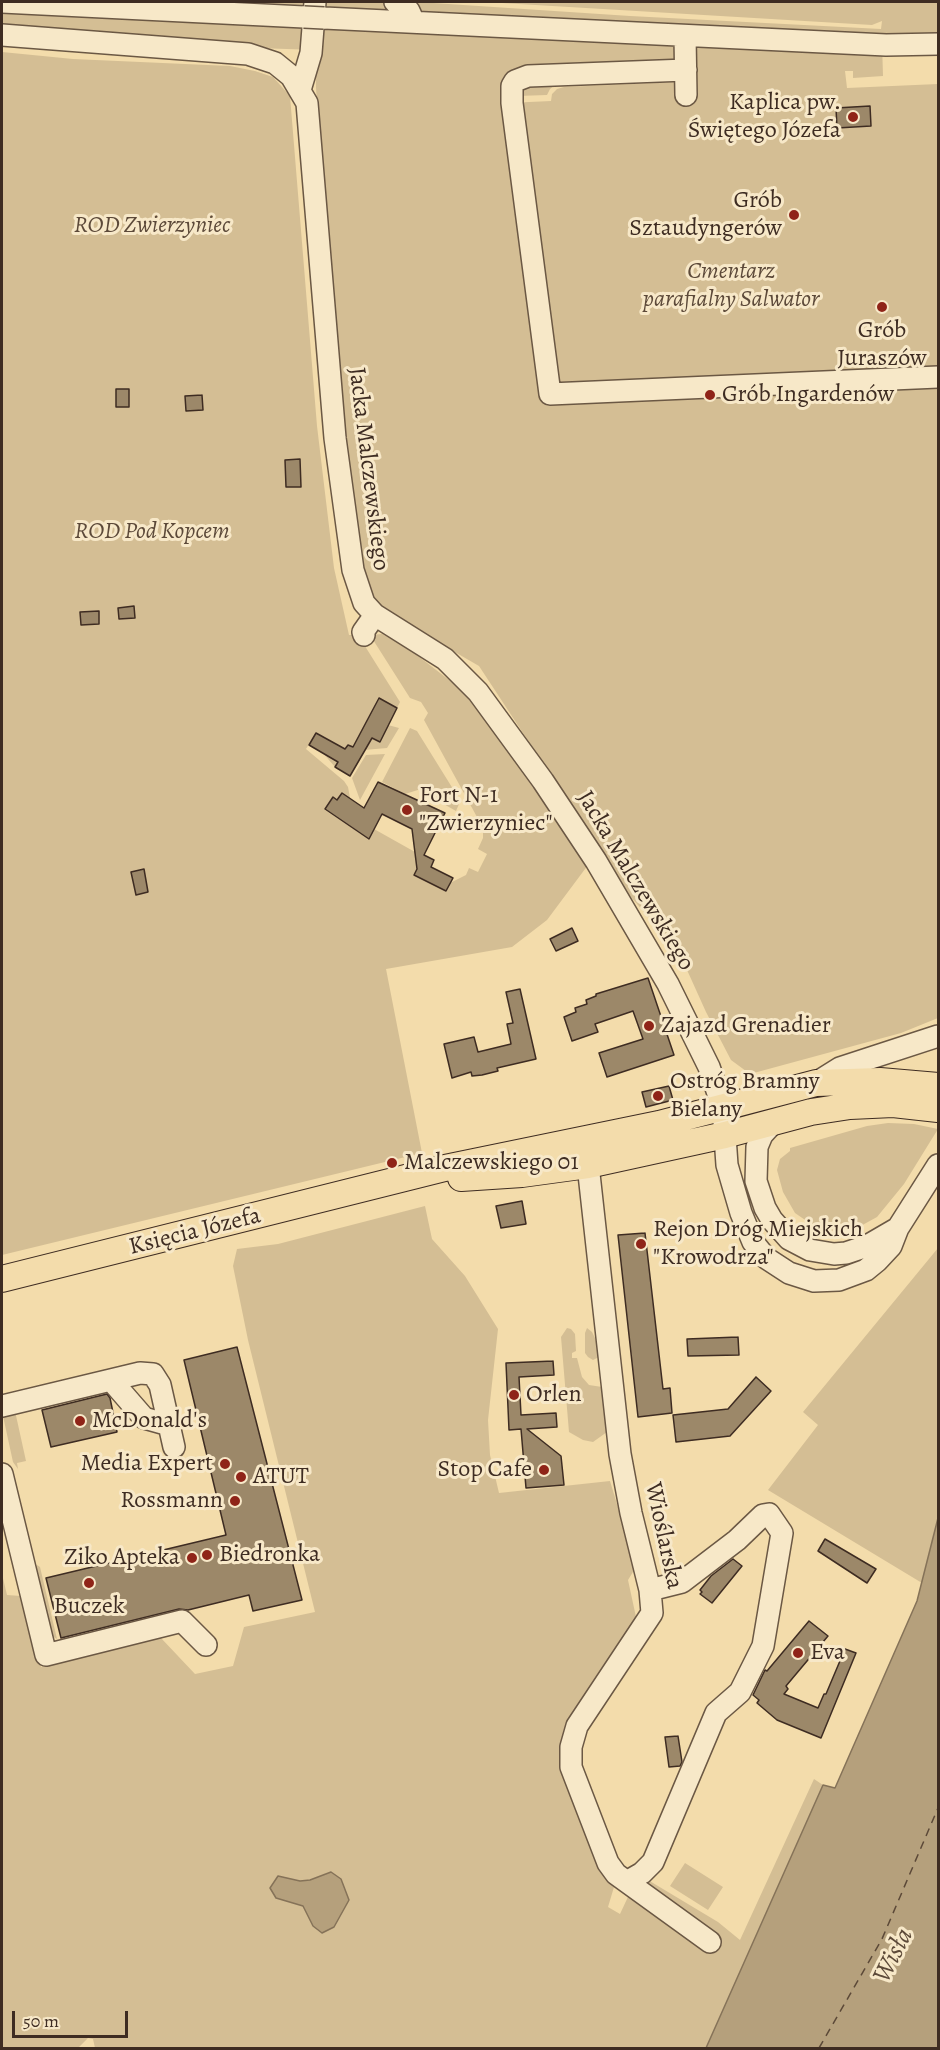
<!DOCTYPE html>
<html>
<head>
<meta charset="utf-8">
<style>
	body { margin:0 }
	#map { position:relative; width:940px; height:2050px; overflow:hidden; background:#f3dcab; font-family:Alegreya,serif }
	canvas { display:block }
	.frame { position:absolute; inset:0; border:3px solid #3e2c22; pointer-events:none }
	.scale { position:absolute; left:12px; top:2011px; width:116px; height:27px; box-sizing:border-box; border:3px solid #3e2c22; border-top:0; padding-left:8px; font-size:18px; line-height:21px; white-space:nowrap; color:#3e2c22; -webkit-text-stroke:4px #f7e8c8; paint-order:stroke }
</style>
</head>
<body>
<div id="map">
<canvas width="940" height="2050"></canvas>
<div class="frame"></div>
<div class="scale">50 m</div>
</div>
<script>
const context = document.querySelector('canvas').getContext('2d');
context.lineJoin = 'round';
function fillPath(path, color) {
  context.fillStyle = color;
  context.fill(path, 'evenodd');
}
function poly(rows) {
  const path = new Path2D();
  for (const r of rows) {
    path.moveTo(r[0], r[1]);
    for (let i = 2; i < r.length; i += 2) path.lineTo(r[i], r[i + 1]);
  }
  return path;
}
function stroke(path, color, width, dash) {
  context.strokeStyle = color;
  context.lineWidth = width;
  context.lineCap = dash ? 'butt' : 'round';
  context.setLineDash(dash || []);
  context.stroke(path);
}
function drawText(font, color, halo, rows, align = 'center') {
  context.font = font + ' Alegreya,serif';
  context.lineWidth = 6;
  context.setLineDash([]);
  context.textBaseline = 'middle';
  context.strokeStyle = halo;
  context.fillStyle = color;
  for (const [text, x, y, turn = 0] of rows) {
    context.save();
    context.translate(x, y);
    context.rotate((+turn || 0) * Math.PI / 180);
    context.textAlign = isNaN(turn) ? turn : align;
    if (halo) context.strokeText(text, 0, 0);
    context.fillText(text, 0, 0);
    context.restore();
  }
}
fillPath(poly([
	[2,2,418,2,630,16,881,29,882,21,872,25,485,2,938,2,938,40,882,43,883,76,853,78,853,71,845,71,847,88,938,84,938,1018,901,1033,750,1074,731,1060,706,1012,678,950,630,896,479,666,372,604,361,575,351,514,323,211,316,87,316,50,257,48,2,29],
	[691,63,681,82,564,87,557,89,552,94,551,101,508,103,524,69],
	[2,52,73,59,230,66,255,71,273,77,290,96,317,426,334,568,349,635,358,635,400,702,397,708,378,698,361,732,379,742,388,725,399,728,387,748,364,750,363,753,348,745,335,767,322,752,329,740,316,733,306,749,344,781,348,787,350,798,337,800,333,797,325,810,369,839,374,829,415,852,418,867,414,875,446,891,450,883,466,875,469,868,478,872,487,854,478,849,483,838,483,828,424,720,428,713,421,702,410,698,370,635,382,634,409,649,462,690,536,790,566,827,588,865,547,920,512,947,386,969,422,1153,2,1255],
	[556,84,550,89,547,95,517,96,520,86],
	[410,728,417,731,458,797,459,804,456,811,426,794,427,792,421,789,405,794,382,782],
	[385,754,360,800,352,778,366,755],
	[888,1123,914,1124,938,1129,904,1184,877,1217,857,1228,833,1231,822,1229,811,1224,795,1213,783,1192,777,1170,780,1159,790,1151,790,1148,867,1126],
	[425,1206,432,1239,465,1276,498,1329,488,1420,490,1455,499,1493,610,1481,636,1567,628,1580,636,1617,572,1721,564,1738,560,1754,565,1775,614,1887,608,1907,620,1914,634,1884,648,1880,718,1922,740,1940,814,1779,823,1785,706,2048,95,2048,93,2039,88,2038,78,2048,2,2048,2,1574,7,1595,21,1596,41,1667,161,1638,195,1674,233,1666,244,1627,315,1612,248,1340,233,1266,237,1249,278,1244],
	[330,1872,313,1926,303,1906,277,1898,278,1876,300,1881,310,1880],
	[938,1248,938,1518,922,1583,768,1490,818,1425,803,1412],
	[567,1328,571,1329,575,1334,576,1351,572,1353,572,1358,577,1358,582,1377,589,1385,602,1387,607,1432,593,1442,583,1440,569,1432,561,1337],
	[587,1328,592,1332,597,1342,599,1357,593,1360,588,1357,585,1353,585,1333],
	[15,1411,26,1461,17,1463,18,1469,13,1462,3,1416],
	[37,1565,40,1567,57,1639,52,1636,34,1569],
	[685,1863,723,1887,708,1910,670,1886]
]), '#d4be94');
const water = poly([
	[938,1518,938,2048,706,2048,823,1785,835,1788,917,1601,938,1518],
	[331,1872,341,1879,349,1900,334,1927,322,1933,313,1926,303,1906,276,1898,270,1888,278,1876,300,1881,310,1880,331,1872]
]);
fillPath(water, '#b5a07c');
stroke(water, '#857258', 1.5);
stroke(poly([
	[819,2048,882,1939,938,1808]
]), '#5c4938', 1.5, [8, 6]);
const building = poly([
	[870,106,871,126,837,128,836,108,870,106],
	[116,389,129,389,129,407,116,407,116,389],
	[202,395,203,410,186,411,185,396,202,395],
	[300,459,301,487,286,487,285,460,300,459],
	[134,606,135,618,119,619,118,608,134,606],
	[99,611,99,624,81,625,80,612,99,611],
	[379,698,397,708,380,742,372,738,350,776,335,767,338,762,309,745,316,733,345,749,348,745,353,747,379,698],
	[378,782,445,813,442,819,445,828,437,829,424,855,434,860,431,867,453,878,446,891,414,875,417,869,412,829,382,814,369,839,325,809,333,797,337,800,342,793,364,808,378,782],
	[144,869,148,892,136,895,131,872,144,869],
	[572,928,578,941,556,951,550,939,572,928],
	[648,978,674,1055,607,1077,599,1053,643,1039,633,1011,595,1024,598,1032,572,1041,564,1017,576,1012,575,1008,587,1004,586,1000,596,996,596,994,648,978],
	[520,989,536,1059,497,1068,498,1071,482,1075,472,1076,471,1072,452,1078,444,1044,474,1037,478,1052,511,1044,507,1024,513,1023,506,992,520,989],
	[669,1086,673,1100,646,1107,642,1092,669,1086],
	[522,1201,526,1224,501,1228,496,1206,522,1201],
	[645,1233,663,1389,670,1388,672,1413,638,1417,618,1235,645,1233],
	[738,1337,739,1355,688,1356,687,1339,738,1337],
	[237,1347,302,1600,253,1611,249,1595,188,1610,179,1609,61,1638,46,1578,226,1535,184,1360,237,1347],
	[553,1361,554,1375,519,1377,521,1415,556,1413,557,1427,527,1429,561,1456,564,1485,526,1488,521,1429,509,1430,506,1363,553,1361],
	[756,1377,771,1391,730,1436,676,1442,673,1415,728,1409,756,1377],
	[107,1394,110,1398,117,1432,51,1447,42,1410,107,1394],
	[825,1539,876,1569,867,1583,818,1551,825,1539],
	[733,1559,742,1566,712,1603,700,1594,702,1592,700,1590,711,1576,733,1559],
	[809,1621,828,1636,786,1686,788,1689,784,1694,818,1708,824,1694,826,1694,845,1649,856,1653,821,1738,777,1720,757,1703,759,1700,753,1695,765,1670,767,1671,809,1621],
	[678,1736,682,1762,680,1766,669,1767,665,1737,678,1736]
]);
fillPath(building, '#9c8869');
stroke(building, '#3e2c22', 1.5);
const minor = poly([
	[2,2,304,17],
	[395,2,402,4,409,11,414,22],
	[324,18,886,45,938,44],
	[2,35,248,54,275,63,291,76,307,103,335,438,353,570,364,603,375,615,445,659,478,692,543,781,596,861,668,984,709,1067,723,1108,727,1165,741,1213,753,1242,766,1258,789,1273,814,1281,839,1280,866,1270,877,1261,891,1246,898,1228,938,1165],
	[685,36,686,95],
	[686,70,528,76,515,81,512,86,512,103,550,394,938,377],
	[300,90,311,53,315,2],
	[364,635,363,632,375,615],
	[816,1083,840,1068,938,1036],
	[773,1123,762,1135,757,1147,756,1181,765,1208,772,1220,789,1239,810,1250,834,1254,846,1253,867,1246,898,1228],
	[580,1154,588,1165,620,1454,631,1513,650,1590,652,1613,577,1726,571,1747,571,1767,608,1863,616,1874,710,1942],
	[111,1380,144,1418,169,1425],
	[2,1406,140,1373,153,1374,160,1385,174,1447],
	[2,1474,46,1655,182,1621,206,1645],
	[628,1881,642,1873,653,1862,716,1713,740,1692,763,1646,782,1533,769,1514,763,1515,737,1540,682,1582,650,1590]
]);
const major = poly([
	[461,1178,522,1174,588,1165,725,1135,811,1112,850,1106,893,1104,938,1109],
	[2,1279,445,1168,659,1124,816,1083,880,1081,938,1086]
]);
stroke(minor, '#6b5844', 24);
stroke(major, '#3e2c22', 28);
stroke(minor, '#f7e8c8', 21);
stroke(major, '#f3dcab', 26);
const minorBridge = poly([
	[304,17,324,18]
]);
stroke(minorBridge, '#6b5844', 24, []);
stroke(minorBridge, '#f7e8c8', 21);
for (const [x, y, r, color] of [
	[853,117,6,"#8f2418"],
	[794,215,6,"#8f2418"],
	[882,307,6,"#8f2418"],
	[710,395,6,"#8f2418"],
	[407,810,6,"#8f2418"],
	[649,1026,6,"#8f2418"],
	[658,1096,6,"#8f2418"],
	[392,1163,6,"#8f2418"],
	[641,1244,6,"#8f2418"],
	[514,1395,6,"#8f2418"],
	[80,1421,6,"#8f2418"],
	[225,1464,6,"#8f2418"],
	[544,1470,6,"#8f2418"],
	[241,1477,6,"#8f2418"],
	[235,1501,6,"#8f2418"],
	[207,1555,6,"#8f2418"],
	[192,1558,6,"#8f2418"],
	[89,1583,6,"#8f2418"],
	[798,1653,6,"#8f2418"]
]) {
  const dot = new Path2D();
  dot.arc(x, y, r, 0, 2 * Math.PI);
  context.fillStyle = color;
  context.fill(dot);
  stroke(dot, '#f7e8c8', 2);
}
drawText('24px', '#3e2c22', '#f7e8c8', [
	["Kaplica pw.",841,103,"right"],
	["Świętego Józefa",841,131,"right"],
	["Grób",782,201,"right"],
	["Sztaudyngerów",782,229,"right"],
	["Grób",882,331,"center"],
	["Juraszów",882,359,"center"],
	["Grób Ingardenów",722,395],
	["Fort N-1",419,796],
	["\"Zwierzyniec\"",419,824],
	["Zajazd Grenadier",661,1026],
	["Ostróg Bramny",670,1082],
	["Bielany",670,1110],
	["Malczewskiego 01",404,1163],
	["Rejon Dróg Miejskich",653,1230],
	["\"Krowodrza\"",653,1258],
	["Orlen",526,1395],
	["McDonald's",92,1421],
	["Media Expert",213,1464,"right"],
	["Stop Cafe",532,1470,"right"],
	["ATUT",253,1477],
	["Rossmann",223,1501,"right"],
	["Biedronka",219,1555],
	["Ziko Apteka",180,1558,"right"],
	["Buczek",89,1607,"center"],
	["Eva",810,1653]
], 'left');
drawText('italic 24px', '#5c4939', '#f7e8c8', [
	["ROD Zwierzyniec",152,226],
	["Cmentarz",731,272],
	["parafialny Salwator",731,300],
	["ROD Pod Kopcem",152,532]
]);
drawText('24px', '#3e2c22', '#f7e8c8', [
	["Jacka Malczewskiego",368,469,83],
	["Jacka Malczewskiego",635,881,59],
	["Księcia Józefa",195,1232,-14],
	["Wioślarska",663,1536,78]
]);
drawText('italic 26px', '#5c4938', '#f7e8c8', [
	["Wisła",894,1956,-63]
]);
</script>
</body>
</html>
